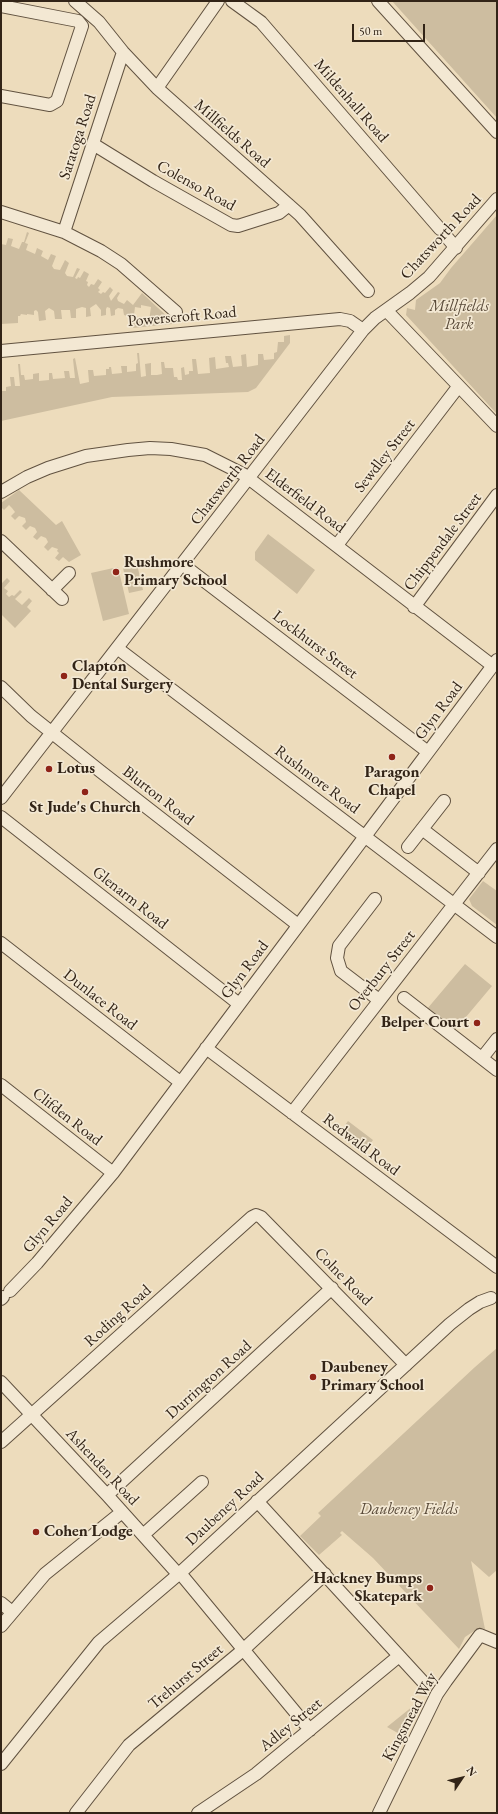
<!DOCTYPE html>
<html>
<head>
<meta charset="utf-8">
<style>
	body { margin:0 }
	#map { position:relative; width:498px; height:1814px; overflow:hidden; background:#eddcbc; font-family:"EB Garamond",serif }
	canvas { display:block }
	.frame { position:absolute; inset:0; border:2px solid #322417; pointer-events:none }
	.north { position:absolute; left:442px; top:1758px; width:40px; height:40px; -webkit-text-stroke:3px #f3e8d3; paint-order:stroke; rotate:55deg; font-size:11px; font-weight:700; line-height:16px; text-align:center; color:#322417 }
	.north::after { content:''; display:block; margin:auto; width:14px; height:18px; background:#322417; clip-path:polygon(50% 0,100% 100%,50% 72%,0 100%) }
	.scale { position:absolute; left:352px; top:24px; width:73px; height:18px; box-sizing:border-box; border:2px solid #322417; border-top:0; padding-left:5px; font-size:12px; line-height:14px; white-space:nowrap; color:#322417; -webkit-text-stroke:3px #f3e8d3; paint-order:stroke }
</style>
</head>
<body>
<div id="map">
<canvas width="498" height="1814"></canvas>
<div class="frame"></div>
<div class="north">N</div>
<div class="scale">50 m</div>
</div>
<script>
const context = document.querySelector('canvas').getContext('2d');
context.lineJoin = 'round';
function fillPath(path, color) {
  context.fillStyle = color;
  context.fill(path, 'evenodd');
}
function poly(rows) {
  const path = new Path2D();
  for (const r of rows) {
    path.moveTo(r[0], r[1]);
    for (let i = 2; i < r.length; i += 2) path.lineTo(r[i], r[i + 1]);
  }
  return path;
}
function stroke(path, color, width, dash) {
  context.strokeStyle = color;
  context.lineWidth = width;
  context.lineCap = dash ? 'butt' : 'round';
  context.setLineDash(dash || []);
  context.stroke(path);
}
function drawText(font, color, halo, rows, align = 'center') {
  context.font = font + ' "EB Garamond",serif';
  context.lineWidth = 3.5;
  context.setLineDash([]);
  context.textBaseline = 'middle';
  context.strokeStyle = halo;
  context.fillStyle = color;
  for (const [text, x, y, turn = 0] of rows) {
    context.save();
    context.translate(x, y);
    context.rotate((+turn || 0) * Math.PI / 180);
    context.textAlign = isNaN(turn) ? turn : align;
    if (halo) context.strokeText(text, 0, 0);
    context.fillText(text, 0, 0);
    context.restore();
  }
}
fillPath(poly([
	[392,1,497,1,497,118],
	[497,215,497,414,406,315,407,308,415,310,416,300,440,283,451,268],
	[27,232,29,233,25,243,28,244,26,250,35,254,37,248,43,251,41,256,48,260,51,254,56,256,52,266,54,269,60,270,65,260,69,263,65,273,67,276,73,277,77,268,80,269,75,278,77,279,78,277,80,278,84,271,89,274,86,281,88,282,87,285,89,287,91,284,94,285,98,279,102,282,98,288,100,290,98,292,101,294,103,292,105,293,110,287,113,290,109,296,111,301,118,292,120,293,117,298,118,301,124,304,127,300,133,305,142,293,172,321,172,324,133,328,133,316,139,317,139,321,148,322,149,321,151,307,141,305,141,308,135,307,134,315,127,316,124,315,123,309,118,308,115,310,115,315,111,316,110,308,107,307,106,309,106,315,101,316,101,310,96,304,90,308,91,316,86,317,86,308,82,307,76,309,76,318,71,318,70,310,61,310,62,319,55,319,54,311,49,308,45,311,46,320,39,321,38,312,36,310,34,311,34,315,27,314,27,315,21,314,20,316,18,316,18,323,1,324,1,244,6,245,8,238,13,239,11,246,19,249,22,242,24,242],
	[290,335,290,343,256,388,248,392,112,397,1,421,1,391,6,391,6,387,11,386,10,377,14,377,15,386,20,386,18,364,20,364,21,375,24,375,25,380,33,379,33,374,39,373,39,381,49,380,49,373,52,373,53,379,65,378,64,371,69,371,70,378,75,378,73,359,75,358,80,384,89,382,88,370,93,370,94,376,106,375,106,369,109,369,109,367,111,367,112,374,122,373,121,366,127,366,127,372,136,371,136,364,138,363,137,353,139,353,141,377,146,376,145,364,151,363,151,375,157,375,162,374,161,362,164,362,165,368,173,368,174,377,177,377,178,380,182,380,181,368,184,367,185,375,189,374,189,371,193,371,192,359,196,359,198,374,210,373,209,358,215,357,216,369,229,367,228,363,226,363,225,356,231,356,233,367,242,366,241,355,246,354,247,367,258,365,258,354,263,354,264,360,274,359,274,353,277,352,278,342,284,342,284,336],
	[19,490,56,525,62,521,81,555,69,562,63,557,59,561,55,558,59,553,57,551,58,549,52,547,48,551,44,547,48,542,46,538,41,536,37,540,33,537,37,532,35,528,30,526,26,530,22,526,26,522,25,518,19,516,15,520,11,516,15,512,12,508,9,505,4,510,2,508,1,503],
	[268,534,315,570,297,594,255,560,255,552],
	[137,564,143,590,129,593,123,568],
	[118,567,129,614,103,621,91,573],
	[7,578,10,581,4,588,8,591,6,594,9,597,12,595,14,596,20,590,22,592,15,599,22,605,29,598,32,601,27,607,31,611,15,628,1,614,1,582,2,583],
	[483,881,497,891,497,925,472,906,469,899],
	[465,964,492,986,455,1030,427,1009],
	[348,1121,373,1140,365,1151,340,1132],
	[497,1348,497,1570,489,1577,471,1561,485,1629,479,1628,465,1637,459,1649,373,1558,342,1531,340,1533,342,1535,319,1555,300,1536,321,1516,318,1513,475,1367],
	[418,1702,421,1705,405,1737,387,1727]
]), '#cdbda0');
const minor = poly([
	[75,1,99,22,123,52,157,88,300,215,368,291],
	[232,1,261,22,440,229],
	[378,1,497,132],
	[1,6,78,21,82,26,57,101,50,105,1,96],
	[157,88,218,1],
	[93,144,153,181,231,225,238,226,279,213,289,205],
	[1,212,64,232,101,251,121,264,176,312],
	[64,232,123,52],
	[445,235,456,248],
	[386,310,497,426],
	[1,351,340,319,350,321,363,330],
	[1,492,27,477,48,468,86,456,128,450,150,448,171,449,205,455,243,474,493,666],
	[1,541,62,599],
	[337,545,458,387],
	[182,564,428,752],
	[52,590,69,573],
	[414,607,497,495],
	[117,648,497,937],
	[1,687,31,716,100,771,298,925],
	[1,798,363,330,375,318,410,293,429,277,497,199],
	[1,817,239,1004],
	[422,829,479,873],
	[408,847,444,801],
	[375,899,339,946,337,958,341,971,379,1000],
	[1,943,180,1082],
	[404,998,497,1070],
	[206,1048,497,1267],
	[482,1058,497,1039],
	[1,1085,113,1173],
	[292,1113,497,849],
	[10,1291,37,1263,113,1173,497,660],
	[1,1299,3,1297],
	[1,1382,107,1495,178,1574],
	[1,1442,252,1217,256,1215,261,1217,406,1365],
	[107,1495,332,1288],
	[257,1501,425,1684],
	[143,1535,202,1482],
	[180,1573,310,1730],
	[1,1603,12,1612],
	[1,1626,45,1574,122,1512],
	[1,1764,99,1642,180,1573,450,1324,469,1309,480,1302,491,1298],
	[76,1813,129,1745,243,1650,325,1574],
	[198,1813,256,1774,399,1656],
	[379,1813,437,1694,446,1681,480,1635,497,1642]
]);
stroke(minor, '#615240', 14);
stroke(minor, '#f3e8d3', 12);
for (const [x, y, r, color] of [
	[116,572,4,"#8f2418"],
	[64,676,4,"#8f2418"],
	[392,757,4,"#8f2418"],
	[49,769,4,"#8f2418"],
	[85,792,4,"#8f2418"],
	[477,1023,4,"#8f2418"],
	[313,1377,4,"#8f2418"],
	[36,1532,4,"#8f2418"],
	[430,1588,4,"#8f2418"]
]) {
  const dot = new Path2D();
  dot.arc(x, y, r, 0, 2 * Math.PI);
  context.fillStyle = color;
  context.fill(dot);
  stroke(dot, '#f3e8d3', 1.5);
}
drawText('16px', '#322417', '#f3e8d3', [
	["Mildenhall Road",351,101,49],
	["Millfields Road",232,134,41],
	["Saratoga Road",78,137,-72],
	["Colenso Road",196,186,29],
	["Chatsworth Road",441,237,-47],
	["Powerscroft Road",182,317,-5],
	["Sewdley Street",385,456,-52],
	["Chatsworth Road",228,480,-52],
	["Elderfield Road",305,501,37],
	["Chippendale Street",443,542,-53],
	["Lockhurst Street",315,645,37],
	["Glyn Road",439,711,-53],
	["Rushmore Road",317,780,37],
	["Blurton Road",158,796,38],
	["Glenarm Road",130,898,38],
	["Glyn Road",245,970,-53],
	["Overbury Street",382,971,-52],
	["Dunlace Road",100,1000,38],
	["Clifden Road",67,1117,38],
	["Redwald Road",361,1145,37],
	["Glyn Road",48,1225,-50],
	["Colne Road",343,1277,45],
	["Roding Road",118,1316,-42],
	["Durrington Road",209,1380,-42],
	["Ashenden Road",102,1467,47],
	["Daubeney Road",225,1509,-43],
	["Trehurst Street",186,1677,-40],
	["Kingsmead Way",410,1717,-62],
	["Adley Street",291,1725,-39]
]);
drawText('italic 16px', '#594a39', '#f3e8d3', [
	["Millfields",459,307],
	["Park",459,325],
	["Daubeney Fields",409,1510]
]);
drawText('bold 16px', '#322417', '#f3e8d3', [
	["Rushmore",124,563],
	["Primary School",124,581],
	["Clapton",72,667],
	["Dental Surgery",72,685],
	["Lotus",57,769],
	["Paragon",392,773,"center"],
	["Chapel",392,791,"center"],
	["St Jude's Church",85,808,"center"],
	["Belper Court",469,1023,"right"],
	["Daubeney",321,1368],
	["Primary School",321,1386],
	["Cohen Lodge",44,1532],
	["Hackney Bumps",422,1579,"right"],
	["Skatepark",422,1597,"right"]
], 'left');
</script>
</body>
</html>
